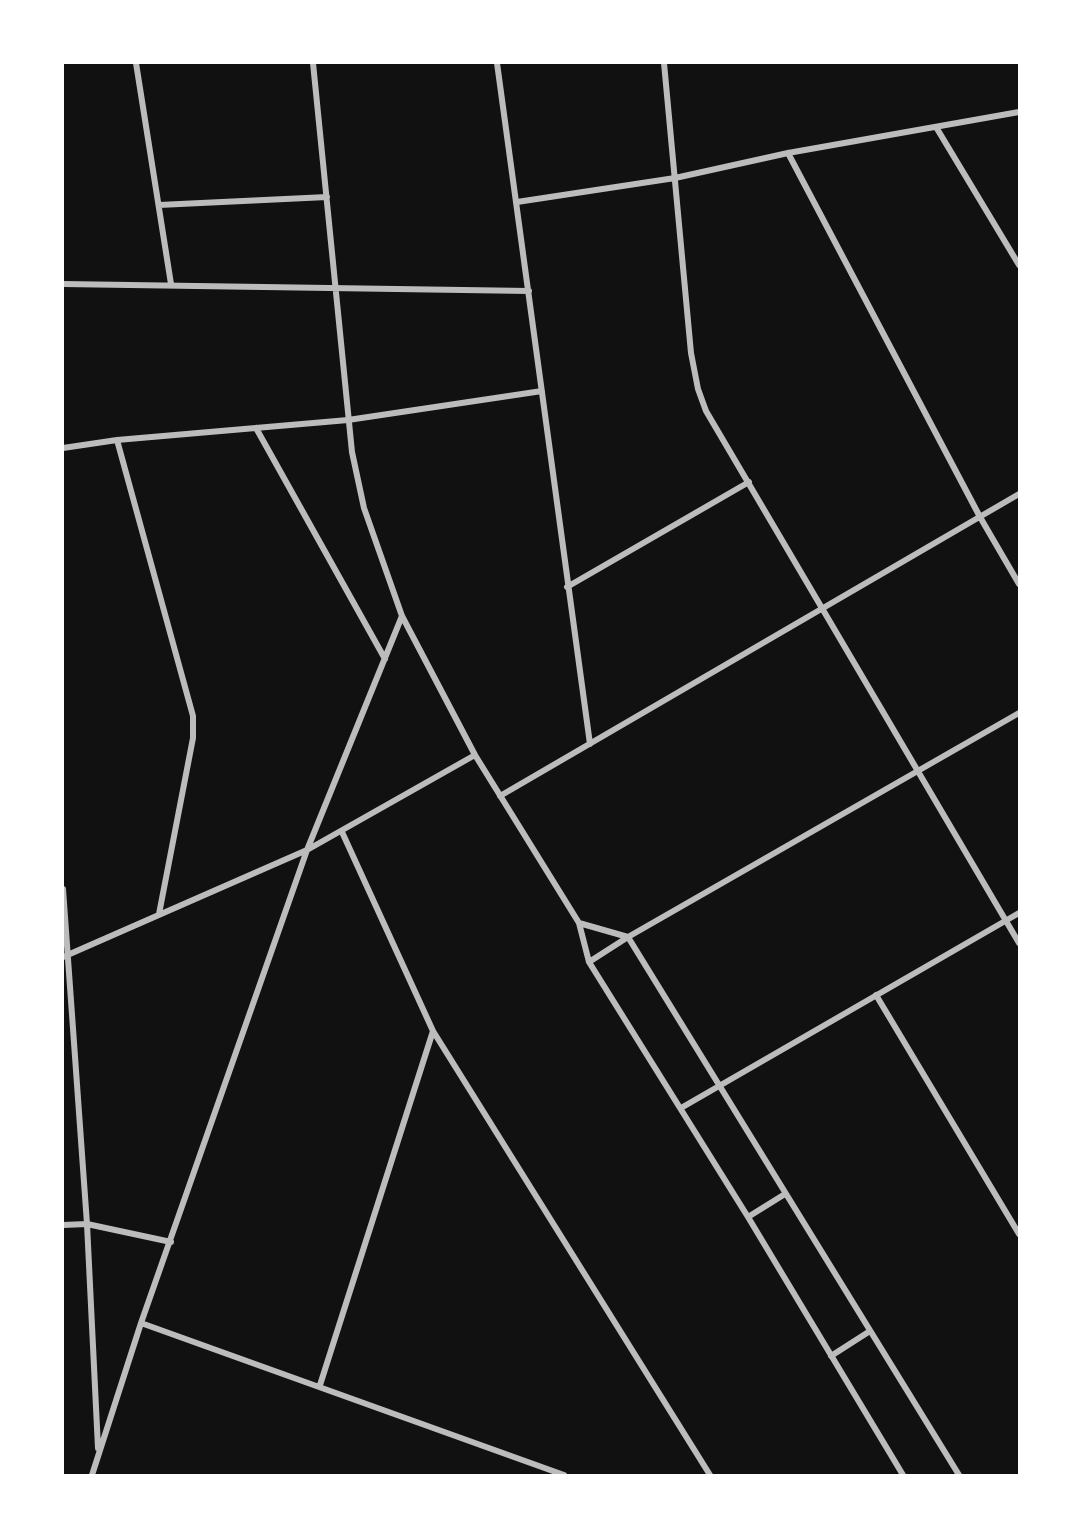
<!DOCTYPE html>
<html>
<head>
<meta charset="utf-8">
<style>
	body { margin:0 }
	#map { position:relative; width:1082px; height:1538px; overflow:hidden; background:#111; font-family:"Open Sans",sans-serif }
	canvas { display:block }
	.frame { position:absolute; inset:0; border:64px solid #fff; pointer-events:none }
</style>
</head>
<body>
<div id="map">
<canvas width="1082" height="1538"></canvas>
<div class="frame"></div>
</div>
<script>
const context = document.querySelector('canvas').getContext('2d');
context.lineJoin = 'round';
function poly(rows) {
  const path = new Path2D();
  for (const r of rows) {
    path.moveTo(r[0], r[1]);
    for (let i = 2; i < r.length; i += 2) path.lineTo(r[i], r[i + 1]);
  }
  return path;
}
function stroke(path, color, width, dash) {
  context.strokeStyle = color;
  context.lineWidth = width;
  context.lineCap = dash ? 'butt' : 'round';
  context.setLineDash(dash || []);
  context.stroke(path);
}
stroke(poly([
	[136,63,171,284],
	[313,63,352,452,364,508,402,616,475,755,579,923,589,962,748,1217,903,1475],
	[497,63,590,744],
	[664,63,691,353,698,389,706,411,1019,943],
	[936,127,1019,265],
	[788,153,980,517,1019,584],
	[517,202,675,178,788,153,1019,112],
	[159,205,327,197],
	[63,284,529,291],
	[256,428,385,659],
	[117,440,193,716,193,738,159,914],
	[63,448,117,440,348,420,542,391],
	[567,587,749,482],
	[500,796,1019,494],
	[342,832,433,1031,710,1475],
	[63,889,87,1224,98,1448],
	[579,923,628,937,959,1475],
	[63,957,307,850,475,755],
	[589,962,628,937,1019,713],
	[876,995,1019,1234],
	[681,1108,1019,913],
	[748,1217,785,1194],
	[63,1225,87,1224,171,1242],
	[141,1323,564,1475],
	[831,1356,870,1331],
	[320,1385,433,1031],
	[92,1475,141,1323,307,850,402,616]
]), '#bcbcbc', 6);
</script>
</body>
</html>
